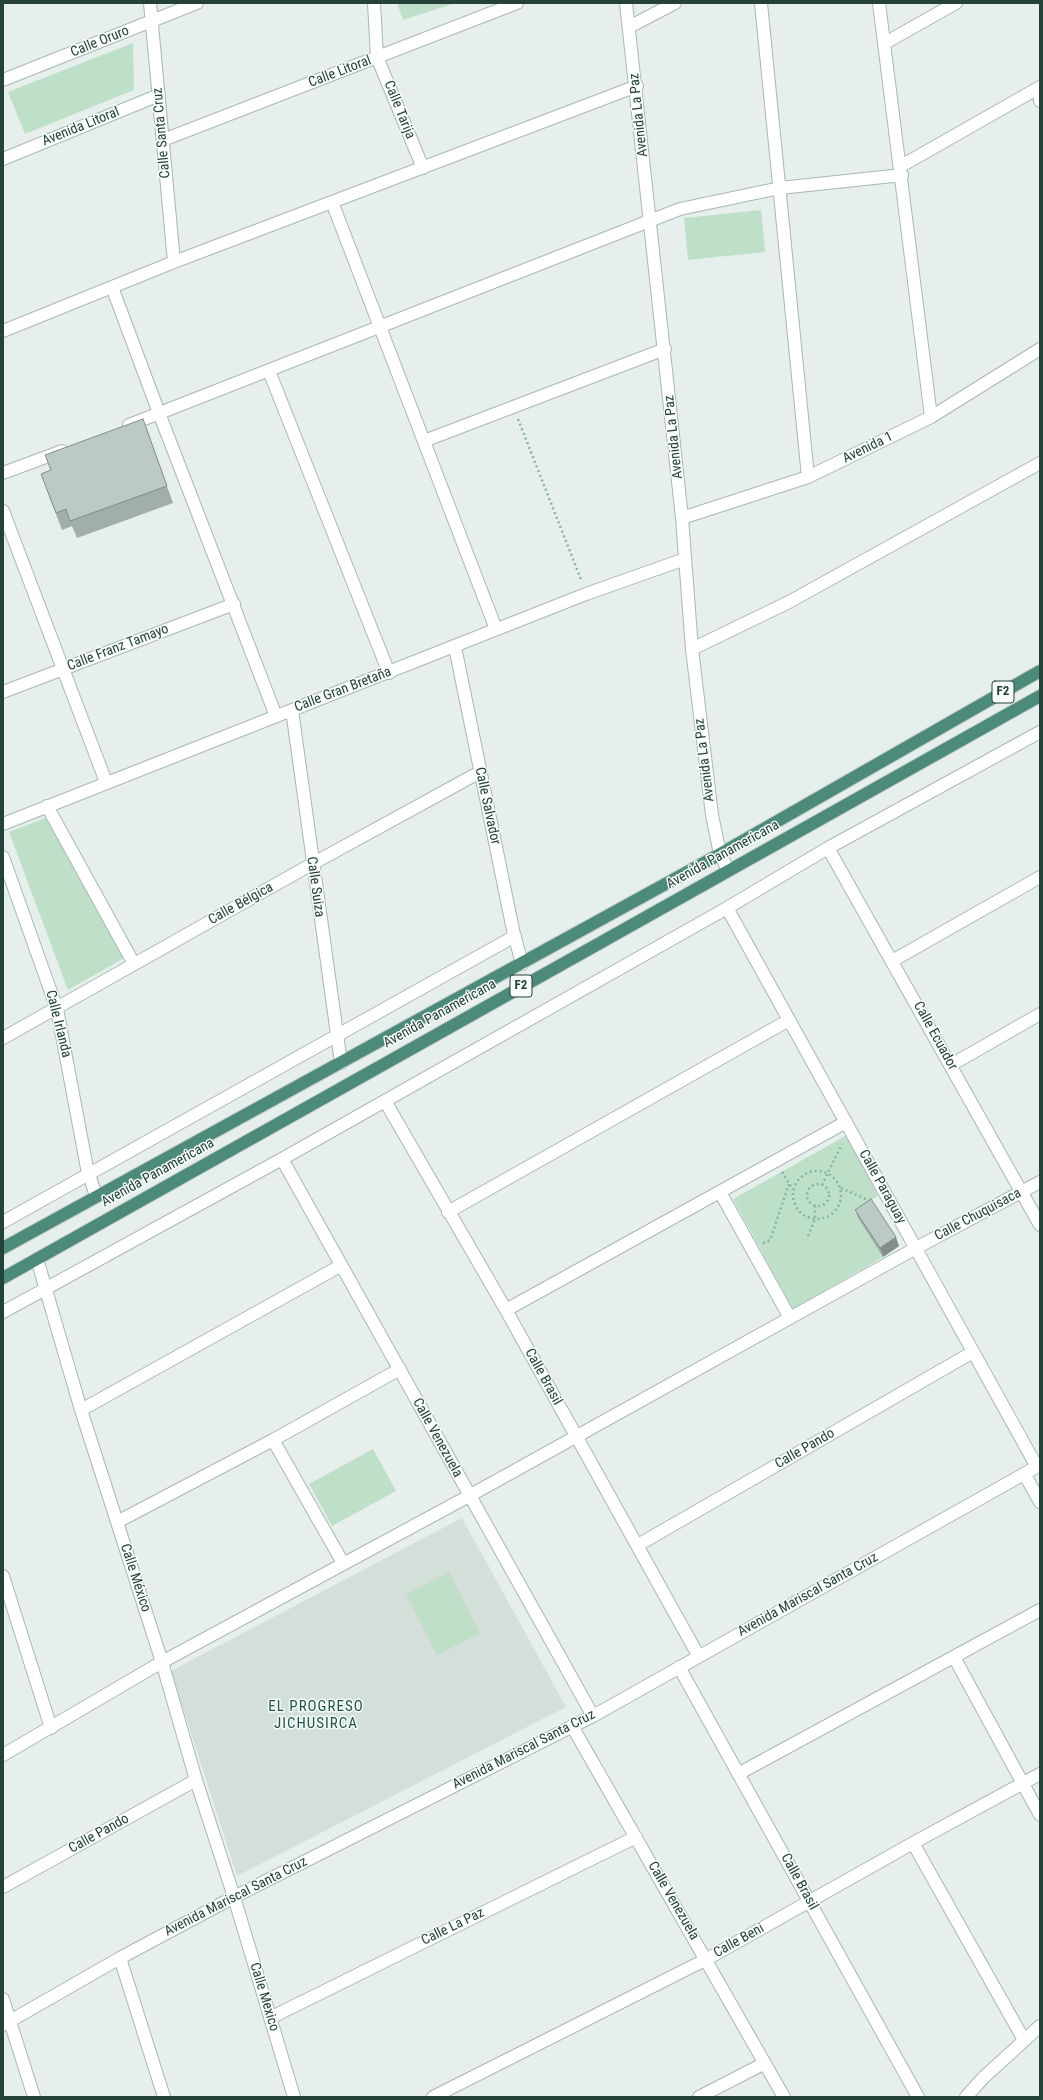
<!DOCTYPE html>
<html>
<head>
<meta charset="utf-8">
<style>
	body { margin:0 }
	#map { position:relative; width:1043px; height:2100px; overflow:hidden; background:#e6efeb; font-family:"Roboto Condensed",sans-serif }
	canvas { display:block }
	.frame { position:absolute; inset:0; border:4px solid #24423a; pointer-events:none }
</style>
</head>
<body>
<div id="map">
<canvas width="1043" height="2100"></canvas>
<div class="frame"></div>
</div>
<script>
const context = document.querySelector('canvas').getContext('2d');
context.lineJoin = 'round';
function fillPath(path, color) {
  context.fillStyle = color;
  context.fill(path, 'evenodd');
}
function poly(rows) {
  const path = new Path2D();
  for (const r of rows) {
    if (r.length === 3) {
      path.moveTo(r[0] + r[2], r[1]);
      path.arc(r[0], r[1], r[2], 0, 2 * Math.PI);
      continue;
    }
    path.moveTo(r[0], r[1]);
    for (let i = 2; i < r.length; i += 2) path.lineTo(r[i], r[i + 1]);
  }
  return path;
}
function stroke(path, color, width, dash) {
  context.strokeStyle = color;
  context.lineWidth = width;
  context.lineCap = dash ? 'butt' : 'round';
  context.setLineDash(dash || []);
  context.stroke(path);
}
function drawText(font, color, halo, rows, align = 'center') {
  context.font = font + ' "Roboto Condensed",sans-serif';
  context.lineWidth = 3;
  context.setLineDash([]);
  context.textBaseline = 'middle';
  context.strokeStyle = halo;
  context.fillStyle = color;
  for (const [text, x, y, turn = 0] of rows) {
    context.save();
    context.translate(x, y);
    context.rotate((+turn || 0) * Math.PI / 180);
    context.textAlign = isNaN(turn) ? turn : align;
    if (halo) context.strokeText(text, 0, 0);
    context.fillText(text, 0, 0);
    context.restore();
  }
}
fillPath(poly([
	[462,1518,566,1707,237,1876,171,1671]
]), '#d4dfda');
fillPath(poly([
	[397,3,455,3,403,20],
	[133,43,134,90,25,134,8,92],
	[761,210,765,252,688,260,684,218],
	[48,817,126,957,68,990,9,832],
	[847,1135,878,1196,854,1211,883,1257,793,1309,733,1199],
	[373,1449,396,1491,332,1526,309,1484],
	[449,1572,480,1633,437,1655,406,1594]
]), '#bfe0c8');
const minor = poly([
	[150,3,174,262],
	[374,3,377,57,423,168],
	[626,3,682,518,692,649,712,815,720,854,728,870],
	[761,3,808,477],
	[879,3,931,417],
	[629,27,675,3],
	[885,43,956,3],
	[3,80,197,3],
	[1039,88,1040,101],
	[163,140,517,3],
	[3,159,159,95],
	[901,166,1040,87],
	[332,202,496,629],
	[112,287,159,413,276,716],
	[3,331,174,262,637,86],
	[269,371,389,673],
	[129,425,680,209,780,188,902,175],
	[424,441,665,349],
	[3,473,62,451],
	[3,511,106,782],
	[682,518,808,477,931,417,1040,349],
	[455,647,513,930,522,964],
	[692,649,789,602,1040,463],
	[3,692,234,604],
	[292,710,341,1063],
	[47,806,134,964],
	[3,824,586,594,685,559],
	[828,848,1040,1225],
	[3,857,57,1009,87,1168,96,1196],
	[727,908,1037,1467],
	[892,961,1040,877],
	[3,1038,312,864,480,772],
	[951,1065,1040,1014],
	[385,1101,506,1310,698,1655],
	[282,1159,593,1716],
	[720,1192,790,1318],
	[448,1212,789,1020],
	[3,1222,515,936],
	[37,1259,81,1410,162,1662,196,1780,234,1897,294,2097],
	[506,1310,846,1122],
	[3,1312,282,1159,727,908,828,848,1040,732],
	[81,1410,340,1266],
	[273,1440,343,1563],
	[1025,1475,1040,1502],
	[117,1522,273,1440,400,1369],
	[638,1545,973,1352],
	[3,1576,51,1728],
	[954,1657,1040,1815],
	[679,1667,918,2097],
	[572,1726,784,2097],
	[3,1755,162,1662,469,1496,916,1248,1040,1182],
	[738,1774,1040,1610],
	[913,1843,1024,2040],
	[3,1887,196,1780],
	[120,1958,164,2097],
	[3,1999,34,2097],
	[270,2018,636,1837],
	[3,2025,120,1958,234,1897,593,1716,1040,1465],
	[433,2097,707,1959,913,1843,1040,1774],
	[699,2097,765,2063],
	[966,2097,983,2078,1040,2026]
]);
const trunk = poly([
	[3,1248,720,854,1040,671],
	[3,1278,1040,696]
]);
stroke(minor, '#a8b8b2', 14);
stroke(trunk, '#c2cac8', 14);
stroke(poly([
	[518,419,582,582],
	[817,1195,24],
	[782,1172,793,1190],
	[818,1195,11],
	[822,1185,842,1144],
	[841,1188,870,1201],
	[808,1236,815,1219,815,1205],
	[763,1243,770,1240,789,1184]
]), '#86b3a5', 2.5, [2, 3]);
stroke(minor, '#fff', 12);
stroke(trunk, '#4c8a7c', 12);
fillPath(poly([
	[143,419,173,503,77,538,72,526,62,530,41,474,51,470],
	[855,1210,899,1246,883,1257,858,1218]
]), '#a1aea9');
fillPath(poly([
	[896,1237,899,1246,883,1257,880,1248]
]), '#838d89');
const building = poly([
	[143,419,167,486,70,521,66,509,56,513,41,474,51,470,45,455,143,419],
	[871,1199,896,1237,880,1248,855,1210,871,1199]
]);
fillPath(building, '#bbcac4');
stroke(building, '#838d89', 1);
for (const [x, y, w] of [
	[1003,692,22],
	[521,986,22]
]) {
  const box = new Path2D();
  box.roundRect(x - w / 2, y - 11, w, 22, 3);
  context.fillStyle = '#f7fbf9';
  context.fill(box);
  stroke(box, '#24423a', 1);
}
drawText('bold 13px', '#24423a', null, [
	["F2",1003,692],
	["F2",521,986]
]);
drawText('14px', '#24423a', '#f7fbf9', [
	["Calle Oruro",100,42,-22],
	["Calle Litoral",340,72,-21],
	["Calle Tarija",399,110,68],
	["Avenida La Paz",639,115,-96],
	["Avenida Litoral",81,127,-22],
	["Calle Santa Cruz",162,133,-95],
	["Avenida La Paz",674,437,-96],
	["Avenida 1",868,448,-26],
	["Calle Franz Tamayo",118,648,-21],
	["Calle Gran Bretaña",343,690,-21],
	["Avenida La Paz",705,760,-97],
	["Calle Salvador",487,806,78],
	["Avenida Panamericana",723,855,-29],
	["Calle Suiza",315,887,82],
	["Calle Bélgica",241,904,-29],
	["Avenida Panamericana",440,1014,-29],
	["Calle Irlanda",58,1024,76],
	["Calle Ecuador",935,1036,61],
	["Avenida Panamericana",158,1173,-29],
	["Calle Paraguay",882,1187,61],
	["Calle Chuquisaca",978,1215,-28],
	["Calle Brasil",543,1377,61],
	["Calle Venezuela",437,1438,61],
	["Calle Pando",805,1449,-30],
	["Calle México",135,1578,72],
	["Avenida Mariscal Santa Cruz",808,1595,-29],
	["Avenida Mariscal Santa Cruz",524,1750,-27],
	["Calle Pando",99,1834,-29],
	["Calle Brasil",799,1882,61],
	["Avenida Mariscal Santa Cruz",236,1897,-27],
	["Calle Venezuela",673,1901,60],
	["Calle La Paz",453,1927,-26],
	["Calle Beni",739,1941,-29],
	["Calle Mexico",264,1997,73]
]);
context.letterSpacing = '1px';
drawText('15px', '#1f5548', '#f7fbf9', [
	["EL PROGRESO",316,1707],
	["JICHUSIRCA",316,1724]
]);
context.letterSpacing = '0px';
</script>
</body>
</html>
